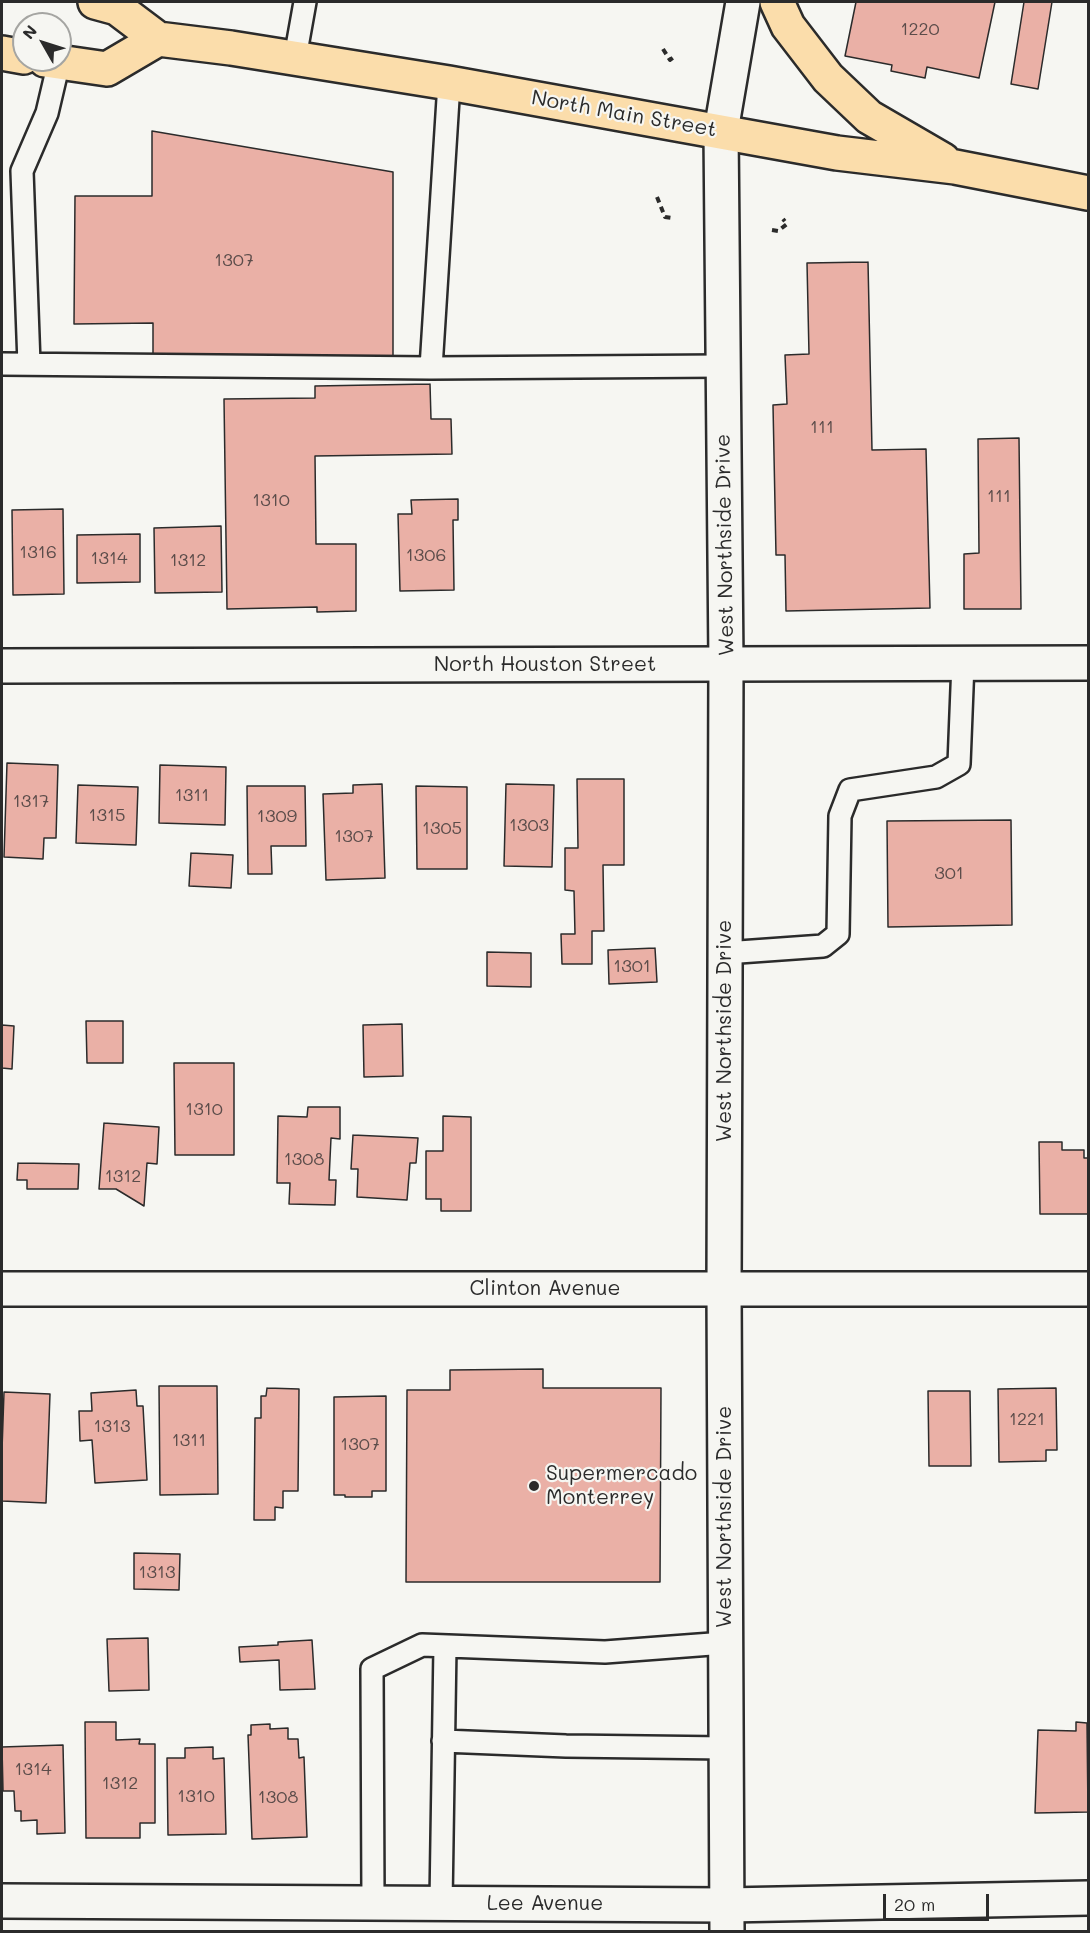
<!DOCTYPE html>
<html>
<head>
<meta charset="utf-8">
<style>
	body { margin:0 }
	#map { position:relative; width:1090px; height:1933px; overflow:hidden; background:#f6f6f2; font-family:Mali,sans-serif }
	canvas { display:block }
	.frame { position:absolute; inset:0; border:3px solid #2b2b2b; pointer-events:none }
	.north { position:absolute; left:12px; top:12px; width:60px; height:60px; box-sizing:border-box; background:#f6f6f2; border:2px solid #a5a5a2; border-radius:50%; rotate:309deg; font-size:16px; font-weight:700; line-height:24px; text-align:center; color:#2b2b2b }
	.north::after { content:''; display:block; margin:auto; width:21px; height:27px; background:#2b2b2b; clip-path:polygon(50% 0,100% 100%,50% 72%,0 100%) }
	.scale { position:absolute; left:883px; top:1894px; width:106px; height:27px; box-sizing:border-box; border:3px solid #2b2b2b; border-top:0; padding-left:8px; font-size:18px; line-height:21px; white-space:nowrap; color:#2b2b2b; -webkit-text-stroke:4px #f6f6f2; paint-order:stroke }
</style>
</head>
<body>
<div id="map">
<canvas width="1090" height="1933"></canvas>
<div class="frame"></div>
<div class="north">N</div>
<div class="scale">20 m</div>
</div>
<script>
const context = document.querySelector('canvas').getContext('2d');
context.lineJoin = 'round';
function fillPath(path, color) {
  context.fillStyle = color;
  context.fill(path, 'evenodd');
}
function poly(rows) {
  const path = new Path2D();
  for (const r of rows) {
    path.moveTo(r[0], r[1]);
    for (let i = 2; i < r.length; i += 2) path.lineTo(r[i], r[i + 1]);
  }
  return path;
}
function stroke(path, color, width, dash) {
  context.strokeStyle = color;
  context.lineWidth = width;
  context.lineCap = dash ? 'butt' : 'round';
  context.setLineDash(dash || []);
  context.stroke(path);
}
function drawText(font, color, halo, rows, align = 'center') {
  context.font = font + ' Mali,sans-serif';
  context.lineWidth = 4.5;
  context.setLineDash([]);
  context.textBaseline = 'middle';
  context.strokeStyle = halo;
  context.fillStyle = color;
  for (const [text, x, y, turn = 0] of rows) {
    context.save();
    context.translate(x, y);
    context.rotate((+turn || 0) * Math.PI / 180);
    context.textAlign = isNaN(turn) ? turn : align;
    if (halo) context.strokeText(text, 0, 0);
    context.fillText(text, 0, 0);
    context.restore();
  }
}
const building = poly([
	[856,2,995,2,979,78,927,67,925,78,891,71,892,65,845,56,856,2],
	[1024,2,1052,2,1038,89,1011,84,1024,2],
	[152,131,393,172,393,359,153,357,153,323,74,324,75,196,152,196,152,131],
	[868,262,872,450,926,449,930,608,786,611,785,555,776,555,773,405,787,404,785,355,809,354,807,263,868,262],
	[430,384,431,419,451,419,452,454,315,456,316,544,356,544,356,611,317,612,317,607,227,609,224,399,315,398,315,386,430,384],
	[1019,438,1021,609,964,609,964,554,979,553,978,439,1019,438],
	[458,499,458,520,453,520,454,590,400,591,398,514,412,514,411,500,458,499],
	[63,509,64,594,13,595,12,510,63,509],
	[221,526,222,592,155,593,154,528,221,526],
	[140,534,140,582,77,583,77,535,140,534],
	[7,763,58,765,56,838,44,838,43,859,4,857,7,763],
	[160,765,226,767,225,825,159,823,160,765],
	[577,779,624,779,624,865,603,865,604,931,592,931,592,964,562,964,561,934,575,934,574,891,565,890,565,848,578,848,577,779],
	[382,784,385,878,326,880,323,794,353,793,353,785,382,784],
	[506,784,554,785,552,867,504,866,506,784],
	[78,785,138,787,136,845,76,843,78,785],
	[247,786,305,786,306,846,271,846,272,874,248,874,247,786],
	[416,786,467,787,467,869,417,869,416,786],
	[1011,820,1012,925,888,927,887,821,1011,820],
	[191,853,233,855,231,888,189,886,191,853],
	[655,948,657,982,609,984,608,950,655,948],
	[487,952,531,953,531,987,487,986,487,952],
	[86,1021,123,1021,123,1063,87,1063,86,1021],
	[402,1024,403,1076,364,1077,363,1025,402,1024],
	[2,1025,14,1026,12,1069,2,1068,2,1025],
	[174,1063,234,1063,234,1155,175,1155,174,1063],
	[308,1107,340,1107,340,1139,331,1138,329,1180,336,1180,335,1205,289,1204,290,1183,277,1183,278,1116,307,1117,308,1107],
	[443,1116,471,1117,471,1211,441,1211,441,1199,426,1199,426,1151,443,1151,443,1116],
	[104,1123,159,1127,157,1164,147,1163,144,1206,116,1189,99,1189,104,1123],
	[353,1135,418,1138,416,1163,410,1163,407,1200,357,1197,358,1169,351,1169,353,1135],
	[1039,1142,1062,1142,1062,1150,1084,1150,1084,1158,1088,1158,1088,1214,1040,1214,1039,1142],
	[18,1163,79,1164,78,1189,27,1189,27,1180,17,1180,18,1163],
	[543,1369,543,1388,661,1388,660,1582,406,1582,407,1390,450,1390,450,1370,543,1369],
	[159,1386,217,1386,218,1494,160,1495,159,1386],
	[267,1388,299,1389,298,1491,283,1491,283,1508,275,1507,275,1520,254,1520,255,1418,261,1418,261,1396,266,1396,267,1388],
	[1056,1388,1057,1450,1046,1450,1046,1461,999,1462,998,1389,1056,1388],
	[136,1390,137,1406,143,1406,147,1480,95,1483,92,1440,80,1441,79,1411,92,1411,91,1393,136,1390],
	[928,1391,970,1391,971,1466,929,1466,928,1391],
	[4,1392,50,1394,46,1503,2,1501,2,1450,4,1392],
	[386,1396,386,1491,372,1491,372,1497,345,1497,345,1495,334,1495,334,1397,386,1396],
	[134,1553,180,1554,179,1590,134,1589,134,1553],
	[148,1638,149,1690,109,1691,107,1639,148,1638],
	[312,1640,315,1689,280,1690,279,1660,240,1662,239,1647,278,1645,278,1642,312,1640],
	[85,1722,116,1722,116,1740,140,1739,139,1744,155,1744,155,1823,140,1823,140,1838,86,1838,85,1722],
	[1076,1722,1087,1723,1088,1812,1035,1813,1038,1730,1076,1731,1076,1722],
	[270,1724,270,1729,288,1728,288,1739,298,1739,299,1758,304,1757,307,1837,252,1839,248,1735,251,1735,251,1725,270,1724],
	[63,1745,65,1833,37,1834,37,1820,21,1821,21,1811,15,1811,14,1791,3,1791,2,1747,63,1745],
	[213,1747,213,1759,224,1758,226,1834,168,1835,167,1758,185,1758,185,1748,213,1747]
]);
fillPath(building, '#eab0a6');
stroke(building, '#2b2b2b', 1.5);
const lane = poly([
	[295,58,305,2],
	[449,83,431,368,722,366],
	[2,364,431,368],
	[29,364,22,171,47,113,59,62],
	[725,953,823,946,838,934,840,816,850,790,936,777,959,764,963,663],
	[443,1741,566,1746,726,1748],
	[373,1903,372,1669,422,1645,605,1652,725,1643],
	[441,1903,445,1646]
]);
const street = poly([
	[2,666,1088,663],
	[2,1289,1088,1289],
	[2,1901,727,1905,1088,1898]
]);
const secondary = poly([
	[727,1932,724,1289,726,663,721,131,743,2]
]);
const primary = poly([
	[95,2,117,8,158,39,231,48,449,83,837,153,955,167,1088,193],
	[777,2,788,26,828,78,869,117,943,160],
	[2,53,24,57],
	[45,60,107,69,158,39]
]);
stroke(lane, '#2b2b2b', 26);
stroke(street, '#2b2b2b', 38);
stroke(secondary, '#2b2b2b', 38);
stroke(primary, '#2b2b2b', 38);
stroke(poly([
	[663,49,670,60,674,57],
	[657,197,665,217,672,218],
	[772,230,778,231,787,224,783,219]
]), '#2b2b2b', 4, [6, 4.5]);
stroke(lane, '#f6f6f2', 21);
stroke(street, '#f6f6f2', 33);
stroke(secondary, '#f6f6f2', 33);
stroke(primary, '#fbddab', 33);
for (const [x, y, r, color] of [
	[534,1486,6,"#2b2b2b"]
]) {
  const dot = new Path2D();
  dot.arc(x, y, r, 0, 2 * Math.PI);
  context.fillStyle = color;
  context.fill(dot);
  stroke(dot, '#f6f6f2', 2);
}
drawText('18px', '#5b4c4a', null, [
	["1220",920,29],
	["1307",234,260],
	["111",822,427],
	["111",999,496],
	["1310",271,500],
	["1316",38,552],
	["1306",426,555],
	["1314",109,558],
	["1312",188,560],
	["1311",192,795],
	["1317",31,801],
	["1315",107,815],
	["1309",277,816],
	["1303",529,825],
	["1305",442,828],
	["1307",354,836],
	["301",949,873],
	["1301",632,966],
	["1310",204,1109],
	["1308",304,1159],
	["1312",123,1176],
	["1221",1027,1419],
	["1313",112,1426],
	["1311",189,1440],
	["1307",360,1444],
	["1313",157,1572],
	["1314",33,1769],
	["1312",120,1783],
	["1310",196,1796],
	["1308",278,1797]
]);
drawText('21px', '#2b2b2b', '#f6f6f2', [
	["North Main Street",624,114,10],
	["West Northside Drive",725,545,-91],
	["North Houston Street",545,665],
	["West Northside Drive",725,1031,-90],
	["Clinton Avenue",545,1289],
	["West Northside Drive",725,1517,-90],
	["Lee Avenue",545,1904]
]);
drawText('21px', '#2b2b2b', '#f6f6f2', [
	["Supermercado",546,1474],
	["Monterrey",546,1498]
], 'left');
</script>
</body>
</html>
